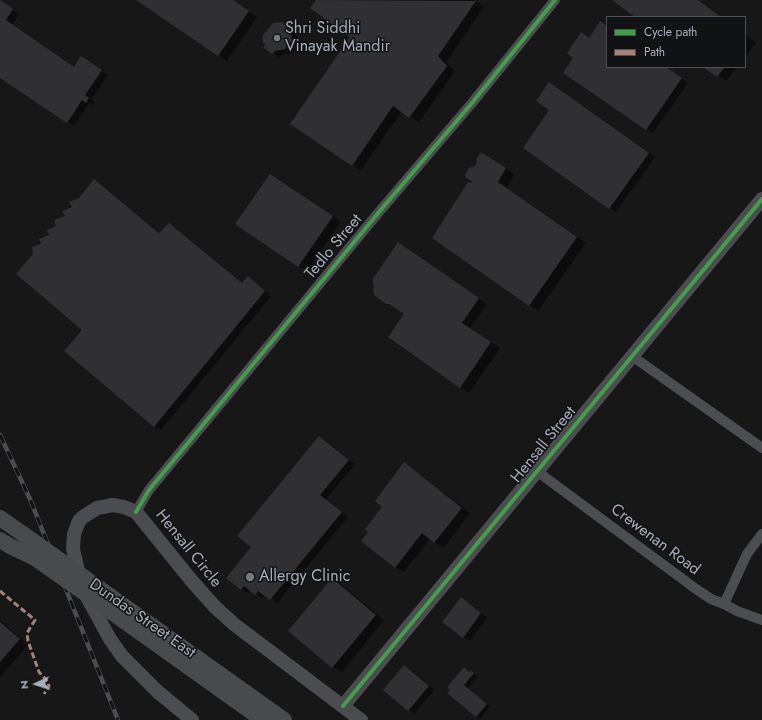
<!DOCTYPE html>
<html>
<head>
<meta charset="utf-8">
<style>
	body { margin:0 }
	#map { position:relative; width:762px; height:720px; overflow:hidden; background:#171718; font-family:Jost,sans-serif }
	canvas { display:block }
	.legend { position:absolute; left:606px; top:16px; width:140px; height:52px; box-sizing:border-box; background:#111214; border:1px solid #4d5156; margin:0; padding:5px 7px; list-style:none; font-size:12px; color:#a8afba }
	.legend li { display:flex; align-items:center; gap:8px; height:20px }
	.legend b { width:20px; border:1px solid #4d5156 }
	.north { position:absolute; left:16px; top:664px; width:40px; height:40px; -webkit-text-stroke:3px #111214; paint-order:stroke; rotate:266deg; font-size:11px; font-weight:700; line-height:16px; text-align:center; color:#a8afba }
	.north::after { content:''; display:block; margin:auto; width:14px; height:18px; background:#a8afba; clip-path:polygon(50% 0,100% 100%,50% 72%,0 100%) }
</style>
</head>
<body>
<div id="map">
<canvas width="762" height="720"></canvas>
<ul class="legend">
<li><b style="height:5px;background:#469c4c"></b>Cycle path</li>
<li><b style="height:5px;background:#a18479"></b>Path</li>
</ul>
<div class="north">N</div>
</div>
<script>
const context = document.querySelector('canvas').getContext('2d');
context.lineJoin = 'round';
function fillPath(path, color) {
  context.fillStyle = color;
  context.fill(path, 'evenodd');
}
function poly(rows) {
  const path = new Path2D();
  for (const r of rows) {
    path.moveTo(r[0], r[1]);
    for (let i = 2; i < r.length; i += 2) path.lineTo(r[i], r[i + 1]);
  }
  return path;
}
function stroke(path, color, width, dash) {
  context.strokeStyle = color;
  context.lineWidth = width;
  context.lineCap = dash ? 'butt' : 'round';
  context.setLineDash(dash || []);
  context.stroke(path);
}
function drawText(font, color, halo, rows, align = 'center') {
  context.font = font + ' Jost,sans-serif';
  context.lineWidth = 3;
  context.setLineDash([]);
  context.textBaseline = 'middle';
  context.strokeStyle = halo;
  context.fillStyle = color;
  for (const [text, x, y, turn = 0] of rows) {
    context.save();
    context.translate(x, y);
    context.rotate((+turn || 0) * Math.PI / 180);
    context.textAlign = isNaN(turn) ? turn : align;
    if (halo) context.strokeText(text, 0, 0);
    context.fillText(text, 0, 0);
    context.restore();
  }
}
fillPath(poly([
	[138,0,233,0,257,17,227,61],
	[317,0,475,0,484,7,446,62,455,71,419,122,402,111,361,170,352,165,351,37,311,8],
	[614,0,699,0,721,17,637,17],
	[0,1,19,14,12,25,75,68,88,61,108,75,91,100,95,102,93,106,89,103,74,126,0,77],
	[282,23,297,35,298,45,292,53,282,55,279,57,273,53,267,44],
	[607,27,607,67,665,67,688,83,653,133,564,72,589,38],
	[745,35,756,43,745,57],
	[705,67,737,67,726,81],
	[556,87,655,157,616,212,524,148,551,110],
	[490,158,514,174,507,188,586,243,538,311,433,238,472,184,475,168],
	[94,180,100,184,160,233,169,224,175,228,243,284,248,277,254,281,271,296,161,430,154,426,83,330,42,245,80,199],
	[279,180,341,222,307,271,298,266],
	[399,243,487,304,470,328,500,348,469,393,389,336,405,314,387,303],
	[320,437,326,441,355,464,326,499,348,517,277,603,265,595,262,598,250,590,248,593,241,589,252,547],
	[404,464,413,469,470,513,444,548,430,539,404,572,395,567,369,532],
	[332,579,341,584,384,620,342,672,333,667,289,631],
	[468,602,487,618,470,641,463,637],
	[0,620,28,645,0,677],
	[404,666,411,670,434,690,415,713,408,710],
	[464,669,478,676,468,688,490,707,480,719,449,693]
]), '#0007');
fillPath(poly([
	[0,0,13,9,6,20,74,67,81,56,102,70,85,95,89,98,86,103,82,100,67,123,0,78],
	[136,0,233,0,249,11,218,56],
	[316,0,476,1,438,56,447,66,409,118,393,106,352,166,290,124,350,37,310,8],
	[612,0,698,0,721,17,635,17],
	[600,21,607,26,607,67,666,67,682,78,646,130,563,73,573,58,567,53,581,32,589,38],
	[282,22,291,30,292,41,285,49,275,51,272,54,263,47,266,44,263,43,263,35,273,23],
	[703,67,725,67,717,77],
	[549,82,649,153,609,209,523,148,549,110,536,101],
	[481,152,506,168,498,182,577,237,529,306,432,238,468,182,471,183,472,181,466,178,465,175,469,168,474,167,477,163,476,160],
	[270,174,333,216,298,267,235,224],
	[94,179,159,233,169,223,242,283,248,276,265,291,154,427,64,351,82,330,16,274,33,254,32,247,41,244,39,239,49,235,47,230,56,226,54,220,65,216,62,211,72,207,69,202,79,198],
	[398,242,479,298,462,323,491,342,460,388,388,337,404,314,389,304,386,304,374,295,373,279],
	[319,436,349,460,320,495,342,512,270,600,258,591,255,595,244,586,241,590,226,578,251,547,237,536],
	[404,462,462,508,434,543,422,533,395,568,361,541,368,532,365,529,382,507,375,501],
	[332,578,376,615,332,668,288,631],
	[461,597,481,613,463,638,442,622],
	[0,622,20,639,0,662],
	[404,665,429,686,408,711,383,690],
	[464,667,469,672,470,670,474,673,464,685,487,704,476,717,447,693,450,690,448,688,449,685]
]), '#303032');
stroke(poly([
	[632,356,762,448],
	[538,472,696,589,711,599,724,604,737,611,762,620],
	[136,512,149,490,379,212,472,103,555,0],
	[724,604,747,554,762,534]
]), '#4b4d51', 10);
stroke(poly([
	[343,706,762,199],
	[192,720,158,692,122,656,110,639,82,588,73,549,74,534,79,521,83,517,97,508,113,505,124,507,136,512,191,580,215,607,235,625,361,720]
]), '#4a4c4f', 14);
stroke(poly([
	[0,518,23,534],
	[0,540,10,546,35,558],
	[110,596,284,720],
	[113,613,263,720]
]), '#494a4c', 16);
const rail = poly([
	[0,435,30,499,118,720]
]);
stroke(rail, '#4b4d50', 4.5);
stroke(rail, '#111214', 3, [9]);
stroke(poly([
	[23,534,110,596],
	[35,558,113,613]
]), '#494a4c', 16);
stroke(poly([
	[0,591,35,620,27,633,28,641,39,672,48,682,49,686,44,694]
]), '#a18479', 3, [6, 3]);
stroke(poly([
	[136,512,149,490,379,212,472,103,555,0],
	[343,706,762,199]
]), '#469c4c', 4);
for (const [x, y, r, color] of [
	[277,38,4,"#757a81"],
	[250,577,5,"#757a81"]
]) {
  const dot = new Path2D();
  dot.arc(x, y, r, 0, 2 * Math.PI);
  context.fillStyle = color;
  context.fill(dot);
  stroke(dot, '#111214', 1.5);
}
drawText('16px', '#a8afba', '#111214', [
	["Shri Siddhi",285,29],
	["Vinayak Mandir",285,47],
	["Allergy Clinic",259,577]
], 'left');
drawText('16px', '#a8afba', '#111214', [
	["Tedlo Street",334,247,-50],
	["Hensall Street",544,445,-51],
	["Crewenan Road",655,540,37],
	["Hensall Circle",188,549,51],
	["Dundas Street East",142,619,35]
]);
</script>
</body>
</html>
